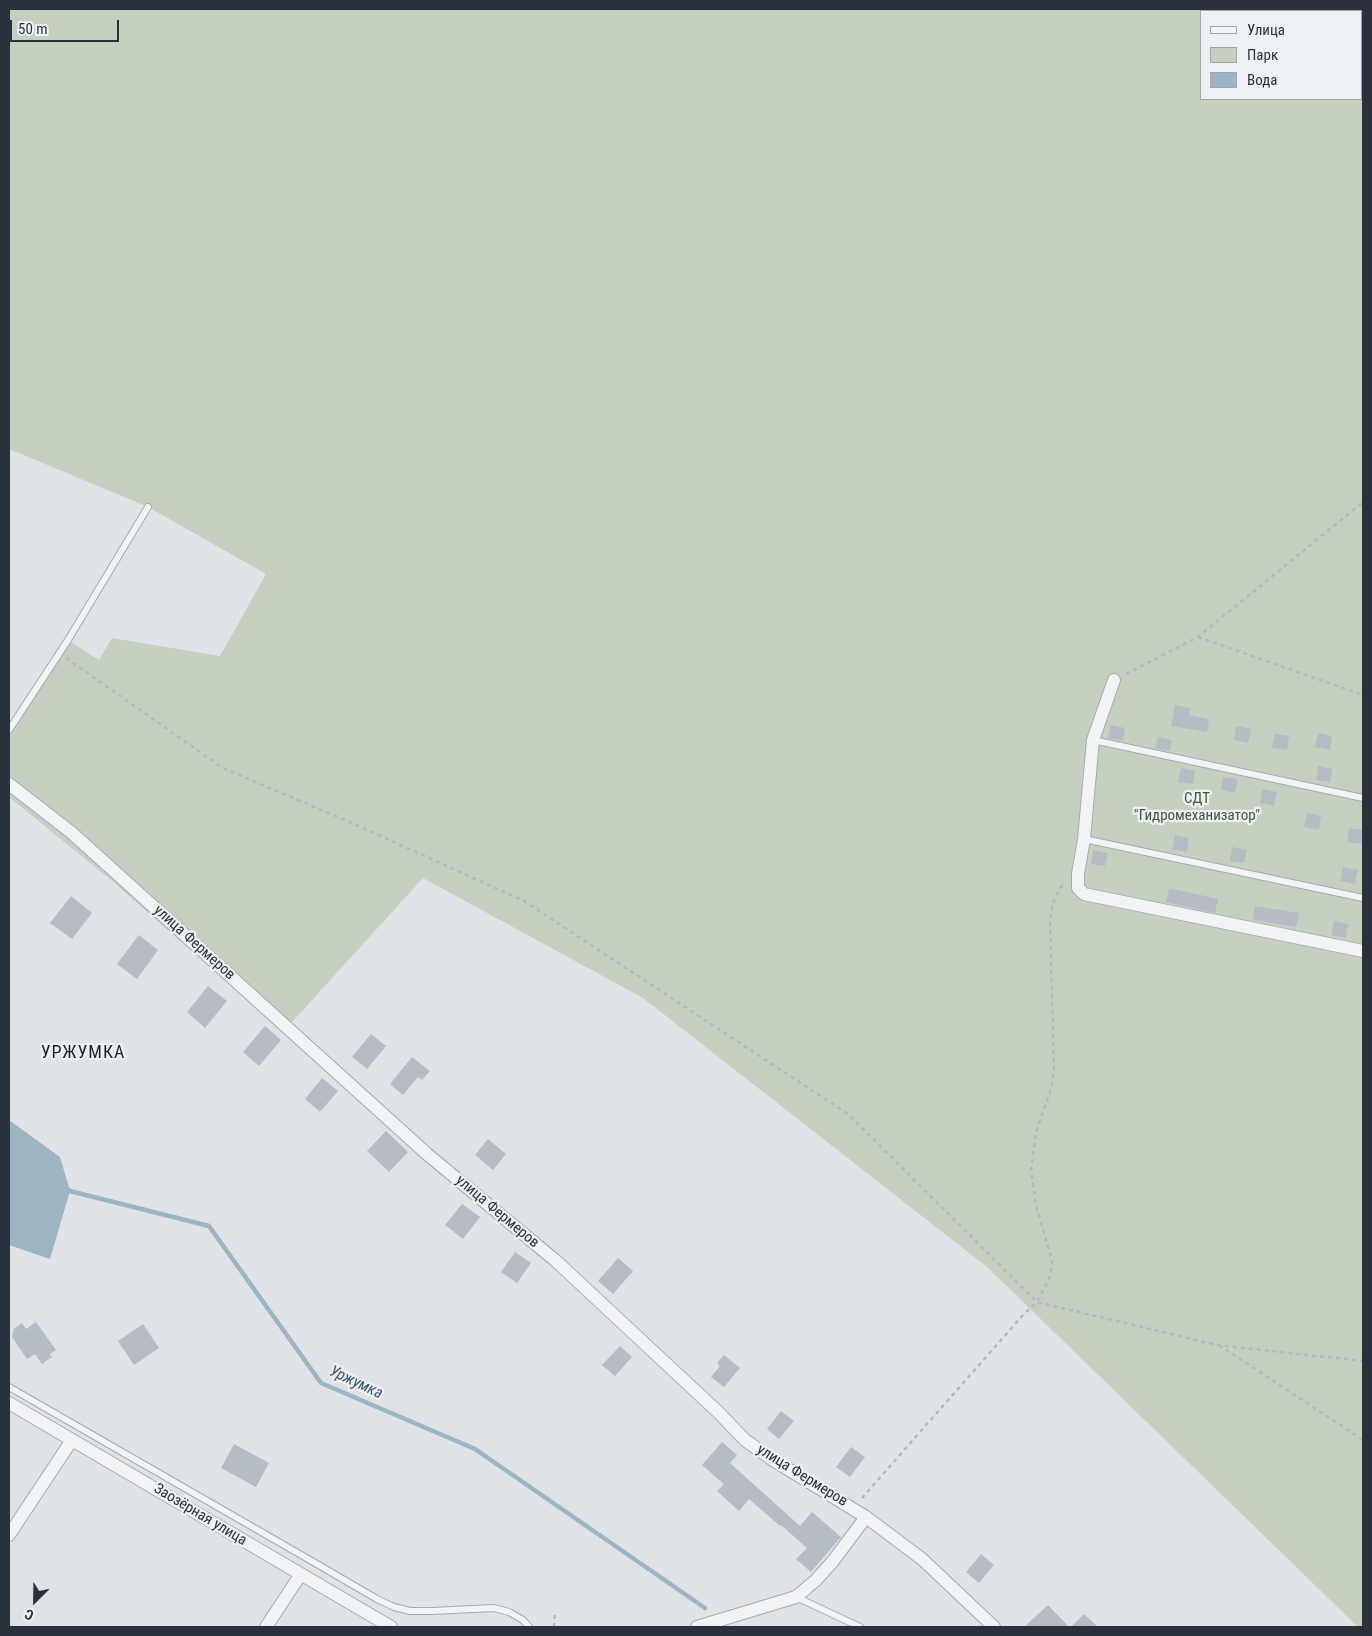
<!DOCTYPE html>
<html>
<head>
<meta charset="utf-8">
<style>
	body { margin:0 }
	#map { position:relative; width:1372px; height:1636px; overflow:hidden; background:#dfe3e7; font-family:"Roboto Condensed",sans-serif }
	canvas { display:block }
	.frame { position:absolute; inset:0; border:10px solid #29323c; pointer-events:none }
	.legend { position:absolute; left:1200px; top:10px; width:162px; height:90px; box-sizing:border-box; background:#eef1f4; border:1px solid #9fa5aa; margin:0; padding:6px 9px; list-style:none; font-size:15px; color:#29323c }
	.legend li { display:flex; align-items:center; gap:10px; height:25px }
	.legend b { width:25px; border:1px solid #9fa5aa }
	.north { position:absolute; left:10px; top:1576px; width:50px; height:50px; -webkit-text-stroke:4px #eef1f4; paint-order:stroke; rotate:203deg; font-size:14px; font-weight:700; line-height:20px; text-align:center; color:#29323c }
	.north::after { content:''; display:block; margin:auto; width:18px; height:22px; background:#29323c; clip-path:polygon(50% 0,100% 100%,50% 72%,0 100%) }
	.scale { position:absolute; left:10px; top:20px; width:109px; height:22px; box-sizing:border-box; border:2px solid #29323c; border-top:0; padding-left:6px; font-size:15px; line-height:18px; white-space:nowrap; color:#29323c; -webkit-text-stroke:4px #eef1f4; paint-order:stroke }
</style>
</head>
<body>
<div id="map">
<canvas width="1372" height="1636"></canvas>
<div class="frame"></div>
<ul class="legend">
<li><b style="height:6px;background:#f1f3f5"></b>Улица</li>
<li><b style="height:14px;background:#c6d0c1"></b>Парк</li>
<li><b style="height:14px;background:#9db4c3"></b>Вода</li>
</ul>
<div class="north">С</div>
<div class="scale">50 m</div>
</div>
<script>
const context = document.querySelector('canvas').getContext('2d');
context.lineJoin = 'round';
function fillPath(path, color) {
  context.fillStyle = color;
  context.fill(path, 'evenodd');
}
function poly(rows) {
  const path = new Path2D();
  for (const r of rows) {
    path.moveTo(r[0], r[1]);
    for (let i = 2; i < r.length; i += 2) path.lineTo(r[i], r[i + 1]);
  }
  return path;
}
function stroke(path, color, width, dash) {
  context.strokeStyle = color;
  context.lineWidth = width;
  context.lineCap = dash ? 'butt' : 'round';
  context.setLineDash(dash || []);
  context.stroke(path);
}
function drawText(font, color, halo, rows, align = 'center') {
  context.font = font + ' "Roboto Condensed",sans-serif';
  context.lineWidth = 4.5;
  context.setLineDash([]);
  context.textBaseline = 'middle';
  context.strokeStyle = halo;
  context.fillStyle = color;
  for (const [text, x, y, turn = 0] of rows) {
    context.save();
    context.translate(x, y);
    context.rotate((+turn || 0) * Math.PI / 180);
    context.textAlign = isNaN(turn) ? turn : align;
    if (halo) context.strokeText(text, 0, 0);
    context.fillText(text, 0, 0);
    context.restore();
  }
}
fillPath(poly([
	[9,9,1363,9,1363,1627,1358,1627,987,1267,643,998,423,878,283,1032,111,880,9,797,9,730,68,640,99,660,112,638,220,656,266,574,148,507,9,449],
	[1201,11,1361,11,1361,99,1201,99]
]), '#c6d0c1');
fillPath(poly([
	[9,1120,60,1157,70,1191,50,1259,9,1245]
]), '#9db4c3');
stroke(poly([
	[66,1188,70,1191,209,1226,321,1383,475,1449,705,1608]
]), '#9db4c3', 4.5);
fillPath(poly([
	[1175,705,1190,708,1189,715,1209,719,1207,732,1171,726],
	[1111,725,1125,728,1123,741,1108,738],
	[1236,726,1251,729,1248,743,1234,740],
	[1318,733,1332,736,1330,750,1315,747],
	[1275,734,1289,736,1287,750,1272,748],
	[1158,737,1172,740,1170,751,1155,748],
	[1318,766,1333,769,1330,782,1316,780],
	[1181,768,1195,771,1193,784,1178,782],
	[1223,777,1238,779,1235,793,1221,790],
	[1262,789,1277,792,1274,806,1260,803],
	[1307,813,1321,816,1319,830,1304,827],
	[1349,828,1363,830,1361,844,1347,842],
	[1175,835,1189,838,1187,852,1172,849],
	[1232,847,1247,850,1244,863,1230,861],
	[1093,850,1108,853,1105,866,1091,864],
	[1343,867,1358,870,1355,884,1340,881],
	[1169,888,1218,899,1215,913,1166,902],
	[71,896,92,913,72,939,50,923],
	[1255,906,1299,913,1296,927,1253,920],
	[1334,921,1348,924,1346,938,1331,935],
	[139,935,158,950,137,979,117,964],
	[208,986,227,1001,205,1028,187,1012],
	[265,1026,281,1040,259,1066,243,1052],
	[371,1034,386,1046,367,1069,352,1057],
	[412,1057,430,1071,422,1080,418,1077,403,1095,390,1084],
	[322,1078,338,1091,320,1112,305,1099],
	[386,1131,408,1152,389,1172,367,1151],
	[488,1139,506,1154,493,1170,475,1155],
	[462,1204,480,1217,463,1239,445,1225],
	[515,1252,531,1263,517,1283,501,1272],
	[618,1258,633,1271,613,1294,598,1281],
	[36,1322,56,1350,50,1354,52,1357,42,1364,35,1354,27,1359,12,1337,14,1329,22,1323,26,1329],
	[143,1324,159,1348,134,1365,118,1341],
	[620,1346,632,1357,615,1376,602,1365],
	[724,1355,740,1368,724,1387,711,1377,720,1366,717,1363],
	[781,1411,794,1421,779,1439,767,1429],
	[722,1442,737,1455,730,1463,800,1526,812,1512,841,1537,811,1572,796,1559,807,1548,781,1525,780,1526,749,1499,739,1511,717,1491,724,1484,702,1465],
	[234,1444,269,1463,256,1487,221,1468],
	[851,1447,865,1457,850,1477,836,1467],
	[981,1554,994,1565,979,1583,966,1572],
	[1048,1605,1069,1627,1024,1627],
	[1084,1614,1098,1627,1071,1627]
]), '#b6bcc3');
const lane = poly([
	[9,730,68,640,148,507],
	[1093,740,1363,798],
	[1084,839,1363,898],
	[9,1387,310,1560,377,1599,394,1607,410,1611,432,1611,494,1608,509,1612,523,1620,529,1627],
	[796,1597,860,1627]
]);
const street = poly([
	[1114,680,1093,740,1084,839,1078,874,1078,888,1084,894,1363,951],
	[9,784,72,833,427,1154,556,1261,718,1412,745,1440,773,1460,866,1517,922,1559,994,1627],
	[9,1403,391,1627],
	[9,1535,72,1440],
	[266,1627,301,1574],
	[697,1627,796,1597,816,1580,833,1561,866,1517]
]);
stroke(lane, '#a5aab0', 8);
stroke(street, '#a5aab0', 14);
stroke(poly([
	[1198,637,1363,695],
	[66,658,223,768,352,823,524,901,848,1114,1037,1302,1217,1345,1363,1361],
	[1126,674,1198,637,1363,502],
	[1219,1345,1363,1440],
	[862,1498,1023,1315,1037,1302,1051,1275,1052,1260,1036,1206,1031,1170,1036,1132,1051,1089,1054,1069,1050,921,1053,903,1061,887,1065,884],
	[554,1627,555,1611]
]), '#b5b9be', 2.5, [4, 4]);
stroke(lane, '#f1f3f5', 6);
stroke(street, '#f1f3f5', 12);
drawText('15px', '#415638', '#eef1f4', [
	["СДТ",1197,799],
	["\"Гидромеханизатор\"",1197,816]
]);
drawText('15px', '#29323c', '#eef1f4', [
	["улица Фермеров",194,943,42],
	["улица Фермеров",497,1212,40],
	["улица Фермеров",802,1476,32],
	["Заозёрная улица",200,1515,31]
]);
drawText('italic 16px', '#37556c', '#eef1f4', [
	["Уржумка",356,1383,25]
]);
context.letterSpacing = '1px';
drawText('18px', '#1b232d', '#eef1f4', [
	["УРЖУМКА",83,1053]
]);
context.letterSpacing = '0px';
</script>
</body>
</html>
